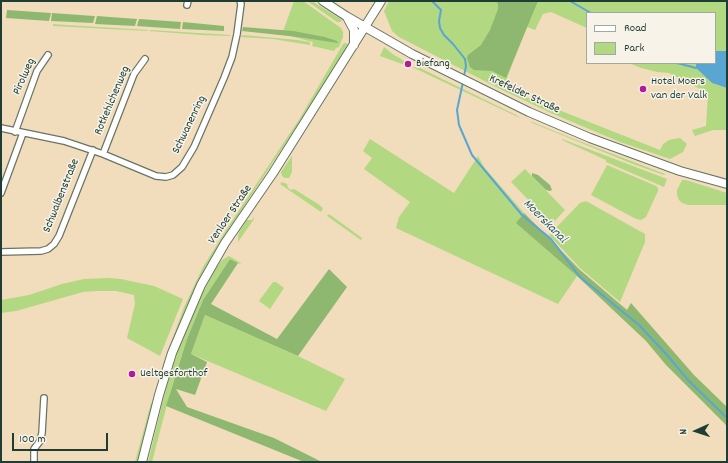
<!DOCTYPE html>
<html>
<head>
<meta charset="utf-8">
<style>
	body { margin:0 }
	#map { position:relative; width:728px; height:463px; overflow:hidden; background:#f1dcbc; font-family:Dekko,sans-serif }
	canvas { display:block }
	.frame { position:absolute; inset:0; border:2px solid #1f3d34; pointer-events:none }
	.legend { position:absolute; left:586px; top:12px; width:130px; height:52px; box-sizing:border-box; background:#f7f3e8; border:1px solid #a1aaa0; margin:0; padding:5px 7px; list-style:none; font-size:12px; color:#1f3d34 }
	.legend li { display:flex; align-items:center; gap:8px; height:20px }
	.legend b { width:20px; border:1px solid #a1aaa0 }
	.north { position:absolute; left:676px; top:411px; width:40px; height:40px; -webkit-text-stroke:3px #f7f3e8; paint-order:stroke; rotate:267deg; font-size:11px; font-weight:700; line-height:16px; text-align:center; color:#1f3d34 }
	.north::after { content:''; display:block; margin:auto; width:14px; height:18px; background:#1f3d34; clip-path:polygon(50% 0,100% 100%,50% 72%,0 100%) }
	.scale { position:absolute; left:12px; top:433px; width:96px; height:18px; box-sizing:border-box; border:2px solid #1f3d34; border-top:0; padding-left:5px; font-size:12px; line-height:14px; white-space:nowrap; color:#1f3d34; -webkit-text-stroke:3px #f7f3e8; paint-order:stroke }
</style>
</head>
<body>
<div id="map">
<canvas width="728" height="463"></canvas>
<div class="frame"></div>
<ul class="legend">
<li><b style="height:5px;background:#fff"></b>Road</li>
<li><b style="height:11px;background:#b3d882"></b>Park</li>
</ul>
<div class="north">N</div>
<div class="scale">100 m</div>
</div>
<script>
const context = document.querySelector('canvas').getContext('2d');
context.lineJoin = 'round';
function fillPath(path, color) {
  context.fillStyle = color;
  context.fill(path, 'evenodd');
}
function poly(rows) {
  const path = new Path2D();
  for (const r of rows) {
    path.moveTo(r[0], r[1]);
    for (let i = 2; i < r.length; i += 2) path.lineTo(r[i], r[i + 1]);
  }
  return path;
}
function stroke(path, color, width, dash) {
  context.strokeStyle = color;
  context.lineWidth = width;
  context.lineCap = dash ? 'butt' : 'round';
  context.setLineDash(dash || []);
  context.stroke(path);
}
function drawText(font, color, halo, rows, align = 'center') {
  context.font = font + ' Dekko,sans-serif';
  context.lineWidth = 3;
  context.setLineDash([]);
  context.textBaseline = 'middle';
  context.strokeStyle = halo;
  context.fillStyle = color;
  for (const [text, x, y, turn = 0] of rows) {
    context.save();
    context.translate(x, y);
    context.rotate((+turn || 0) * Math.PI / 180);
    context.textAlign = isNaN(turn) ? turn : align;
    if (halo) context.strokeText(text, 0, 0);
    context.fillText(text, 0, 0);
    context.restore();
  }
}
fillPath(poly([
	[294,1,303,1,341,28,343,32,343,37,339,47,336,48,334,51,312,46,313,42,282,34],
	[307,1,312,1,342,20,341,22,337,22],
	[389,1,727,1,727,51,715,52,715,13,587,13,587,28,551,12,543,14,535,30,527,27,503,88,660,150,663,144,669,140,680,138,687,144,683,152,670,159,620,142,551,113,502,90,399,37,392,31,384,11],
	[53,24,66,25,148,30,147,31,53,26],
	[150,30,230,35,230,36,201,35,149,31],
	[242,35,298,40,310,42,310,45,273,39,241,37],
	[345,43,348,44,347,47,304,115,231,226,207,265,185,310,172,343,164,366,162,367,184,307,203,267,228,227,300,118,343,44],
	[384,47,394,55,406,62,405,65,380,56],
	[629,63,696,63,696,68,712,83,727,88,727,130,713,130,695,136,692,130,706,126,708,93,669,73,657,72,641,68],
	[412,67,420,68,516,115,520,118],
	[530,122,532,122,579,141,665,174,664,175,633,164],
	[370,139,454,193,478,156,484,167,524,213,517,223,577,276,558,304,396,228,399,217,410,202,364,169,372,158,363,151],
	[562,139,667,179,664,187,606,162,606,160,562,140],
	[292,156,292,172,289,178,285,178,282,176,281,172],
	[607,165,656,186,658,188,658,191,646,217,641,220,636,219,591,195],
	[525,169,565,210,552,224,511,182],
	[682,180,686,180,727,193,727,205,688,205,682,203,679,200,677,195,677,190],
	[282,182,287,184,288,188,291,190,294,189,318,204,323,208,321,212,280,184],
	[586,201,645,234,645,242,620,302,580,268,549,235,580,203],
	[329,214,362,238,361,240,327,216],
	[254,217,254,219,238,242,238,236,239,232,247,220,252,220],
	[229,256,241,263,240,264,230,259,203,300,187,339,171,389,152,462,148,462,166,388,181,341,199,300,216,268,222,260],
	[109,278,121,279,154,286,183,299,160,356,127,338,135,304,134,295,116,291,98,291,83,292,16,311,1,313,1,300,29,295,62,284,84,279],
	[273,282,276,282,284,288,270,309,259,301],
	[205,315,298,356,345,379,326,411,191,354],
	[151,403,153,404,137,462,135,462]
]), '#b3d882');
fillPath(poly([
	[496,1,538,1,506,78,492,71,474,70,470,67,467,58,468,55,481,45,490,30,498,9,498,4],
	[7,10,51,13,49,21,6,18],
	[52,13,94,16,95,16,93,23,51,21],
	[97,16,137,19,135,26,95,24],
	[139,19,181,22,180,29,137,26],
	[183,22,224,26,224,31,182,29],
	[243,27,293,31,325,37,337,41,338,43,298,37,242,31],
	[532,173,538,175,550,185,552,190,550,191,546,190,532,176],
	[524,213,547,236,579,269,627,310,631,303,694,375,727,407,727,426,666,365,646,341,577,276,516,223],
	[230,259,238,263,211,304,277,339,329,269,347,287,298,356,205,315,191,354,207,362,195,395,176,389,187,407,274,438,322,462,304,462,166,406,187,339,203,300]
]), '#8eb870');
fillPath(poly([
	[715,51,727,51,727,88,712,83,696,68,696,63,715,63]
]), '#5aa6d3');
stroke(poly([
	[432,1,441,10,439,21,440,28,444,35,453,44,465,59,466,66,464,76],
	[570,1,591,13],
	[677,63,696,68],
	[463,82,457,110,459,125,472,155,522,215,551,239,580,277,639,325,667,355,688,380,727,418]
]), '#5aa6d3', 2);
const minor = poly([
	[187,5,188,1],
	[1,128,64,141,103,154,156,176,166,177,173,175,182,167,194,147,224,78,232,57,237,34,241,4,240,1],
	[15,132,37,71,48,55],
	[103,154,134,74,145,59],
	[1,193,23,133],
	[1,252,41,251,48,249,54,244,59,236,93,150],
	[34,462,34,449,40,441,42,433,44,398]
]);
const secondary = poly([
	[323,1,346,16,412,54,529,112,590,138,680,171,727,184],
	[347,17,354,30,354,45],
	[142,462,159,395,172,353,201,285,225,243,273,173,381,1]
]);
stroke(minor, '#687564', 8);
stroke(secondary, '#687564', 10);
stroke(minor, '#fff', 5.5);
stroke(secondary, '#fff', 8);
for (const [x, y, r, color] of [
	[408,64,4,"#b5179e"],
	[643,89,4,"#b5179e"],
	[132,374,4,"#b5179e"]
]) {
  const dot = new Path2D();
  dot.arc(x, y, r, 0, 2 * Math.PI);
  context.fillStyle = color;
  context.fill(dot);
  stroke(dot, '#f7f3e8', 1.5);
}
drawText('12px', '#1f3d34', '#f7f3e8', [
	["Biefang",416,64],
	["Hotel Moers",651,82],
	["van der Valk",651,96],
	["Ueltgesforthof",140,374]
], 'left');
drawText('12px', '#1f3d34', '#f7f3e8', [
	["Pirolweg",25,77,-66],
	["Krefelder Straße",524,95,25],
	["Rotkehlchenweg",113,101,-67],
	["Schwanenring",190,125,-64],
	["Schwalbenstraße",62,196,-68],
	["Venloer Straße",231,215,-56]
]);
drawText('italic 13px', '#315c64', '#f7f3e8', [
	["Moerskanal",544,222,45]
]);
</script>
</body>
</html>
